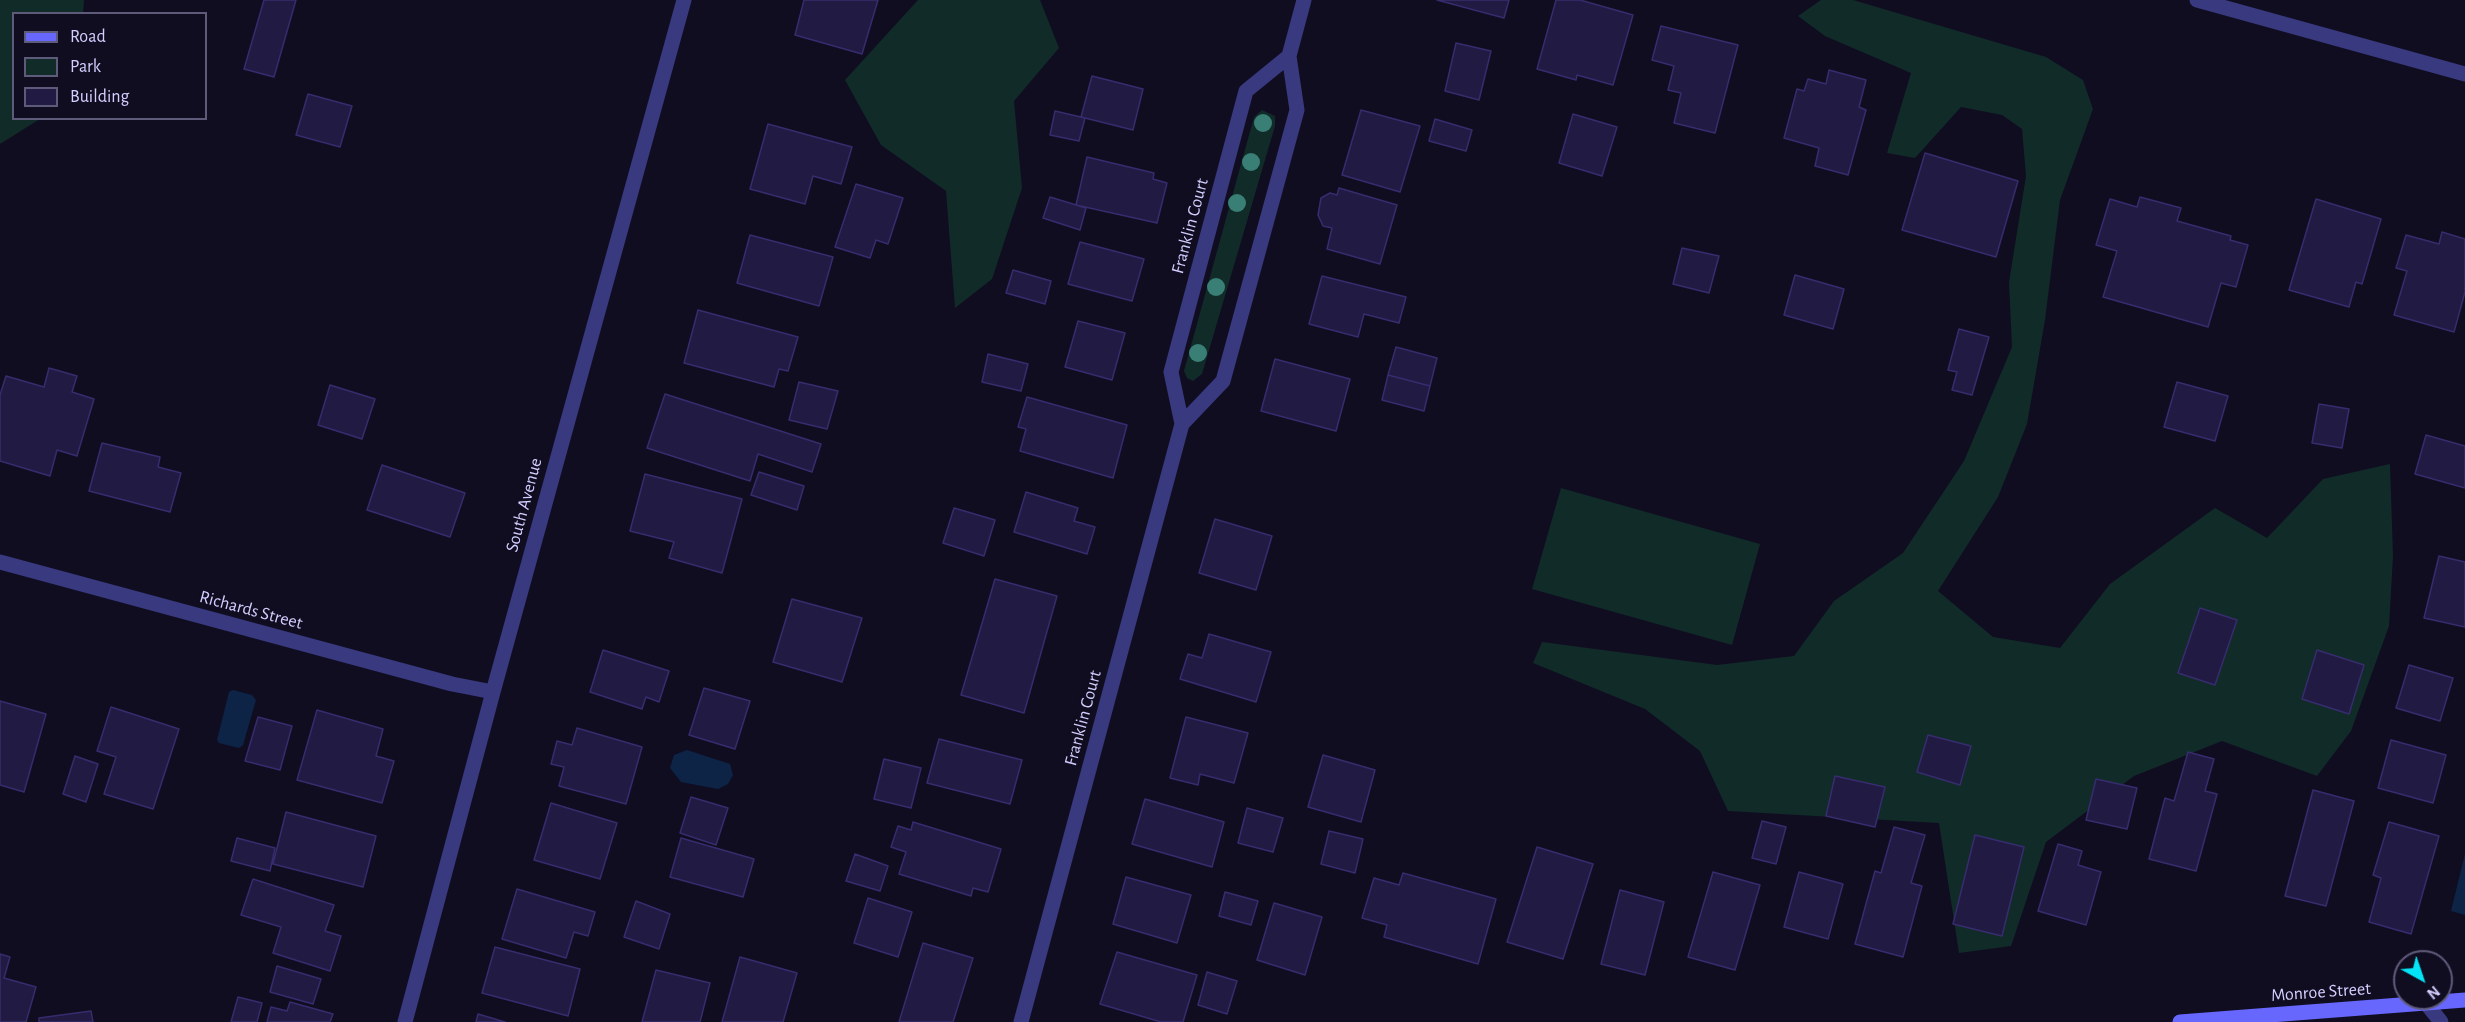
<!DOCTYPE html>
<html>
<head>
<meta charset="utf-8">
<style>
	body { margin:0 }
	#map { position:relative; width:2465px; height:1022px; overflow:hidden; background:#100d21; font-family:"Alegreya Sans",sans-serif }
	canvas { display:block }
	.legend { position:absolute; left:12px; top:12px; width:195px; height:108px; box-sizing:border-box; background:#100d21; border:2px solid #5e5a79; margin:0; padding:8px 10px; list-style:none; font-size:18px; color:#d2cefe }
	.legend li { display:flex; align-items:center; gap:12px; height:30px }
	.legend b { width:30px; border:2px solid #5e5a79 }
	.north { position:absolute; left:2393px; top:950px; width:60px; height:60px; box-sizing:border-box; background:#100d21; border:2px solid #5e5a79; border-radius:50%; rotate:140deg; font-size:16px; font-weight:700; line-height:24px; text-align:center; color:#d2cefe }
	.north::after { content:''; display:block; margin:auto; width:21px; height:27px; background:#03e5f6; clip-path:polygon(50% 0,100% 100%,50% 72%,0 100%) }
</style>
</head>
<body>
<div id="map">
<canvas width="2465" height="1022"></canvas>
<ul class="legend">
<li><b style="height:8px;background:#6767fd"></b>Road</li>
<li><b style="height:16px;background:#112b29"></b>Park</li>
<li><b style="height:16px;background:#211a42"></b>Building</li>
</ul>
<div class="north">N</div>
</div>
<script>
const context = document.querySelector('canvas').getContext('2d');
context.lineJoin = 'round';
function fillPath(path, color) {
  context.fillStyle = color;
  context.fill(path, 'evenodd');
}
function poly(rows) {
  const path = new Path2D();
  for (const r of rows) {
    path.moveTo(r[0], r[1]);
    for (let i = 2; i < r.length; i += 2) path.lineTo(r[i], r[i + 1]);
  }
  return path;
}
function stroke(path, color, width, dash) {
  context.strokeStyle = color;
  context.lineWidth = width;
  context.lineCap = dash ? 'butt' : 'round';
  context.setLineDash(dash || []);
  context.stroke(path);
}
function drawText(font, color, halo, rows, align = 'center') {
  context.font = font + ' "Alegreya Sans",sans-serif';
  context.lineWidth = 6;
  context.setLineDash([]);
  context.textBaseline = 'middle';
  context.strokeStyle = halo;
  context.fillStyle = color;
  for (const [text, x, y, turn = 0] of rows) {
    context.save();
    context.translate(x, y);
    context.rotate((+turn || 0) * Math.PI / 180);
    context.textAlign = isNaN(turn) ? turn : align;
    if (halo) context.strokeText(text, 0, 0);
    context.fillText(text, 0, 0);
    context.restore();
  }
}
fillPath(poly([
	[0,0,84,0,83,13,14,14,14,118,40,119,0,144],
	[918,0,1040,0,1059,48,1014,101,1022,188,992,279,955,308,946,191,881,145,845,80],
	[1821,0,1853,0,2046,57,2083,80,2093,109,2060,200,2045,320,2027,424,1998,497,1938,591,1993,637,2060,648,2110,584,2215,508,2267,538,2323,479,2390,464,2393,556,2389,626,2351,731,2317,776,2222,741,2134,776,2046,842,2011,946,1959,953,1939,823,1728,811,1700,751,1645,709,1533,663,1542,642,1717,665,1794,656,1834,601,1903,553,1964,461,2012,347,2009,282,2026,176,2022,129,2002,115,1961,107,1915,158,1887,153,1911,73,1825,36,1798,16],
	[1262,110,1275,116,1275,126,1202,374,1193,381,1187,378,1184,371,1254,117],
	[1561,488,1760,544,1732,645,1532,589]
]), '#112b29');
fillPath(poly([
	[233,690,252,695,256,700,243,745,239,748,219,743,217,740,229,692],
	[687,750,730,764,733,775,728,784,718,789,681,782,670,768,674,755],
	[2465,854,2465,915,2451,911]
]), '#0d2446');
const building = poly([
	[264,0,296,0,274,77,244,69,264,0],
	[804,0,878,0,862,54,795,35,804,0],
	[1437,0,1509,0,1504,18,1437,0],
	[1556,0,1580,0,1633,15,1613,85,1577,75,1576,80,1537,69,1556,0],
	[1661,26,1738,45,1715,133,1674,123,1681,93,1668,90,1674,66,1652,60,1661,26],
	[1456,43,1491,51,1479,100,1445,91,1456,43],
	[1829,70,1866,80,1859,107,1866,110,1848,175,1815,166,1819,148,1784,138,1797,89,1804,91,1808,79,1826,84,1829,70],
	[1092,76,1143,89,1133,130,1081,117,1092,76],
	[308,94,352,106,340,147,296,135,308,94],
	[1361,110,1420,126,1400,192,1342,175,1361,110],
	[1055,111,1085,118,1079,141,1050,135,1055,111],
	[1573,114,1617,127,1602,176,1559,163,1573,114],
	[1435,119,1472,130,1466,151,1429,141,1435,119],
	[768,124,852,147,841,184,813,176,805,204,750,189,768,124],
	[1925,153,2018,181,1996,257,1902,230,1925,153],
	[1087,157,1154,173,1153,179,1167,183,1157,223,1076,205,1087,157],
	[856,184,903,198,888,244,876,240,870,258,835,247,856,184],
	[1339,188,1397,205,1380,264,1327,249,1332,228,1323,226,1318,215,1321,198,1330,193,1337,195,1339,188],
	[1050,197,1086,208,1080,230,1043,218,1050,197],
	[2140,197,2181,208,2177,221,2231,236,2230,240,2248,245,2236,287,2221,283,2208,327,2103,297,2117,251,2096,245,2110,199,2137,207,2140,197],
	[2316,199,2381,219,2362,284,2356,282,2349,307,2289,290,2316,199],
	[2442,232,2465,239,2465,292,2454,332,2394,315,2407,271,2396,268,2406,235,2439,244,2442,232],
	[750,235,833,257,819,306,737,283,750,235],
	[1080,242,1144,259,1132,301,1068,284,1080,242],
	[1682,248,1719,256,1709,293,1673,284,1682,248],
	[1013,270,1051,281,1045,304,1006,293,1013,270],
	[1795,275,1844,289,1833,329,1784,315,1795,275],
	[1322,276,1406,297,1399,323,1364,314,1358,337,1309,324,1322,276],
	[698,310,798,337,788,371,779,369,774,387,684,363,698,310],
	[1078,321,1125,333,1112,380,1065,367,1078,321],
	[1959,329,1989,337,1972,395,1952,390,1957,372,1948,370,1959,329],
	[1396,347,1437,358,1430,386,1388,375,1396,347],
	[988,354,1028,364,1021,391,982,382,988,354],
	[1275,359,1350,379,1336,431,1261,411,1275,359],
	[49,368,77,376,72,392,94,399,77,456,57,450,50,476,0,461,0,395,6,376,44,387,49,368],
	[1388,375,1430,386,1424,411,1382,400,1388,375],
	[799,382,838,391,827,429,789,420,799,382],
	[2177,382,2228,396,2215,441,2164,427,2177,382],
	[330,385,375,399,362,439,318,425,330,385],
	[665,394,821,444,812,472,758,454,750,481,647,448,665,394],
	[1027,397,1127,425,1113,478,1020,451,1026,429,1018,427,1027,397],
	[2319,404,2349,409,2342,448,2312,443,2319,404],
	[2426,435,2465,446,2465,488,2415,474,2426,435],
	[102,443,160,457,158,467,181,473,170,512,89,491,102,443],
	[382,465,465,493,450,537,367,510,382,465],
	[759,472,804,486,797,510,751,495,759,472],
	[645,474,742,499,722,573,669,558,674,542,630,531,645,474],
	[1026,492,1078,508,1074,521,1095,527,1087,554,1014,532,1026,492],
	[954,508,995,520,984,556,943,543,954,508],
	[1215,519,1272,536,1256,590,1199,573,1215,519],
	[2439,556,2465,562,2465,627,2424,618,2439,556],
	[995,579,1057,596,1024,713,961,695,995,579],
	[792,599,862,618,842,682,773,662,792,599],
	[2200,608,2237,620,2215,685,2178,673,2200,608],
	[1209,634,1271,652,1256,702,1180,679,1188,654,1202,658,1209,634],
	[603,650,669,671,659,702,646,697,642,709,590,692,603,650],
	[2317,650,2364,665,2349,714,2302,699,2317,650],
	[2409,665,2453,678,2440,721,2396,708,2409,665],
	[704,688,750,701,735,749,689,735,704,688],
	[0,701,46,714,24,792,0,785,0,701],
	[111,707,179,729,153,809,104,794,116,757,97,751,111,707],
	[317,710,383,729,376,756,394,761,382,803,297,780,317,710],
	[258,717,292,726,280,770,245,761,258,717],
	[1186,717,1248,733,1234,783,1200,774,1198,785,1170,778,1186,717],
	[577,728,642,747,626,804,559,786,564,767,551,764,557,741,572,745,577,728],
	[1928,735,1971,746,1960,785,1917,772,1928,735],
	[939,739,1022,760,1010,804,927,783,939,739],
	[2391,740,2446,755,2433,803,2378,788,2391,740],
	[2188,752,2214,759,2205,791,2217,794,2196,871,2149,859,2165,798,2174,801,2188,752],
	[1323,755,1375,770,1361,822,1308,807,1323,755],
	[75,756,98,764,86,802,63,794,75,756],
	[884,759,921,768,911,808,874,799,884,759],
	[1835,776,1885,787,1875,827,1826,816,1835,776],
	[2096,779,2137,788,2127,829,2086,820,2096,779],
	[2313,790,2354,801,2326,906,2285,896,2313,790],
	[691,797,728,808,716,845,680,833,691,797],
	[1145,799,1224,822,1212,867,1132,844,1145,799],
	[551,803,617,823,600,879,534,860,551,803],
	[1247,808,1283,818,1273,852,1238,843,1247,808],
	[286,812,376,836,363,887,273,864,286,812],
	[1762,821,1786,827,1776,864,1752,858,1762,821],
	[913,822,1001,849,988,892,973,888,971,896,899,874,906,852,891,847,898,826,911,830,913,822],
	[2389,822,2439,836,2411,934,2369,922,2381,878,2373,875,2389,822],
	[1894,827,1925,835,1911,883,1922,886,1903,957,1855,944,1875,871,1881,873,1894,827],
	[1329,831,1363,839,1355,873,1321,864,1329,831],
	[1975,835,2024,847,2002,936,1953,924,1975,835],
	[237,838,275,848,270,871,231,861,237,838],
	[681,838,754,859,743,897,670,877,681,838],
	[2058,844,2082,851,2078,865,2101,872,2086,925,2038,911,2058,844],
	[1537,847,1593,864,1563,959,1507,942,1537,847],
	[855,854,888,866,880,891,846,881,855,854],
	[1713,872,1760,885,1735,970,1688,957,1713,872],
	[1799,872,1843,884,1828,939,1784,927,1799,872],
	[1403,873,1496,899,1478,964,1384,937,1387,925,1362,918,1374,878,1399,885,1403,873],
	[1126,877,1191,895,1177,943,1113,924,1126,877],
	[253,879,334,905,325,931,341,936,330,971,273,953,281,927,241,915,253,879],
	[517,889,595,912,588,936,574,932,566,958,502,939,517,889],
	[1620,890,1664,902,1645,975,1601,964,1620,890],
	[1225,892,1258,901,1251,925,1219,916,1225,892],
	[868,898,912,912,898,957,854,943,868,898],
	[636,901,670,914,659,949,624,937,636,901],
	[1274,903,1322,917,1305,975,1257,960,1274,903],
	[923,943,973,958,953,1022,899,1022,923,943],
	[495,947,580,969,568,1016,482,993,495,947],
	[1117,952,1197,975,1183,1022,1161,1022,1100,1004,1117,952],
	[0,954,10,957,4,978,36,987,26,1022,0,1022,0,954],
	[740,957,797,973,783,1022,722,1022,740,957],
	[277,966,321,979,313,1004,270,992,277,966],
	[656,970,710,983,700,1022,642,1022,656,970],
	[1207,972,1237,981,1227,1014,1198,1005,1207,972],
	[238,997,262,1003,257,1022,231,1022,238,997],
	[290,1002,333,1014,330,1022,267,1022,271,1007,287,1011,290,1002],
	[91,1011,93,1022,39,1022,39,1018,91,1011],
	[478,1014,505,1022,476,1022,478,1014]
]);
fillPath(building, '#211a42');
stroke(building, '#372c6e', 1.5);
stroke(poly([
	[2197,0,2465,74],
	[1182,424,1223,381,1297,110,1289,56,1304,0],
	[0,562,452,684,493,692],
	[2426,1003,2441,1022],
	[405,1022,493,692,684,0],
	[1021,1022,1182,424,1171,372,1246,91,1289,56]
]), '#393980', 15);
stroke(poly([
	[2180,1022,2465,1000]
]), '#6767fd', 15);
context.fillStyle = '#397f75';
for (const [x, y] of [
	[1263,123],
	[1251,162],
	[1237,203],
	[1216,287],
	[1198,353]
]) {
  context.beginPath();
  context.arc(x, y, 9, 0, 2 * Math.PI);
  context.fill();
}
drawText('18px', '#d2cefe', '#100d21', [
	["Franklin Court",1190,226,-75],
	["South Avenue",524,505,-75],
	["Richards Street",251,610,15],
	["Franklin Court",1083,718,-75],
	["Monroe Street",2321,992,-4]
]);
</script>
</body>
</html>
